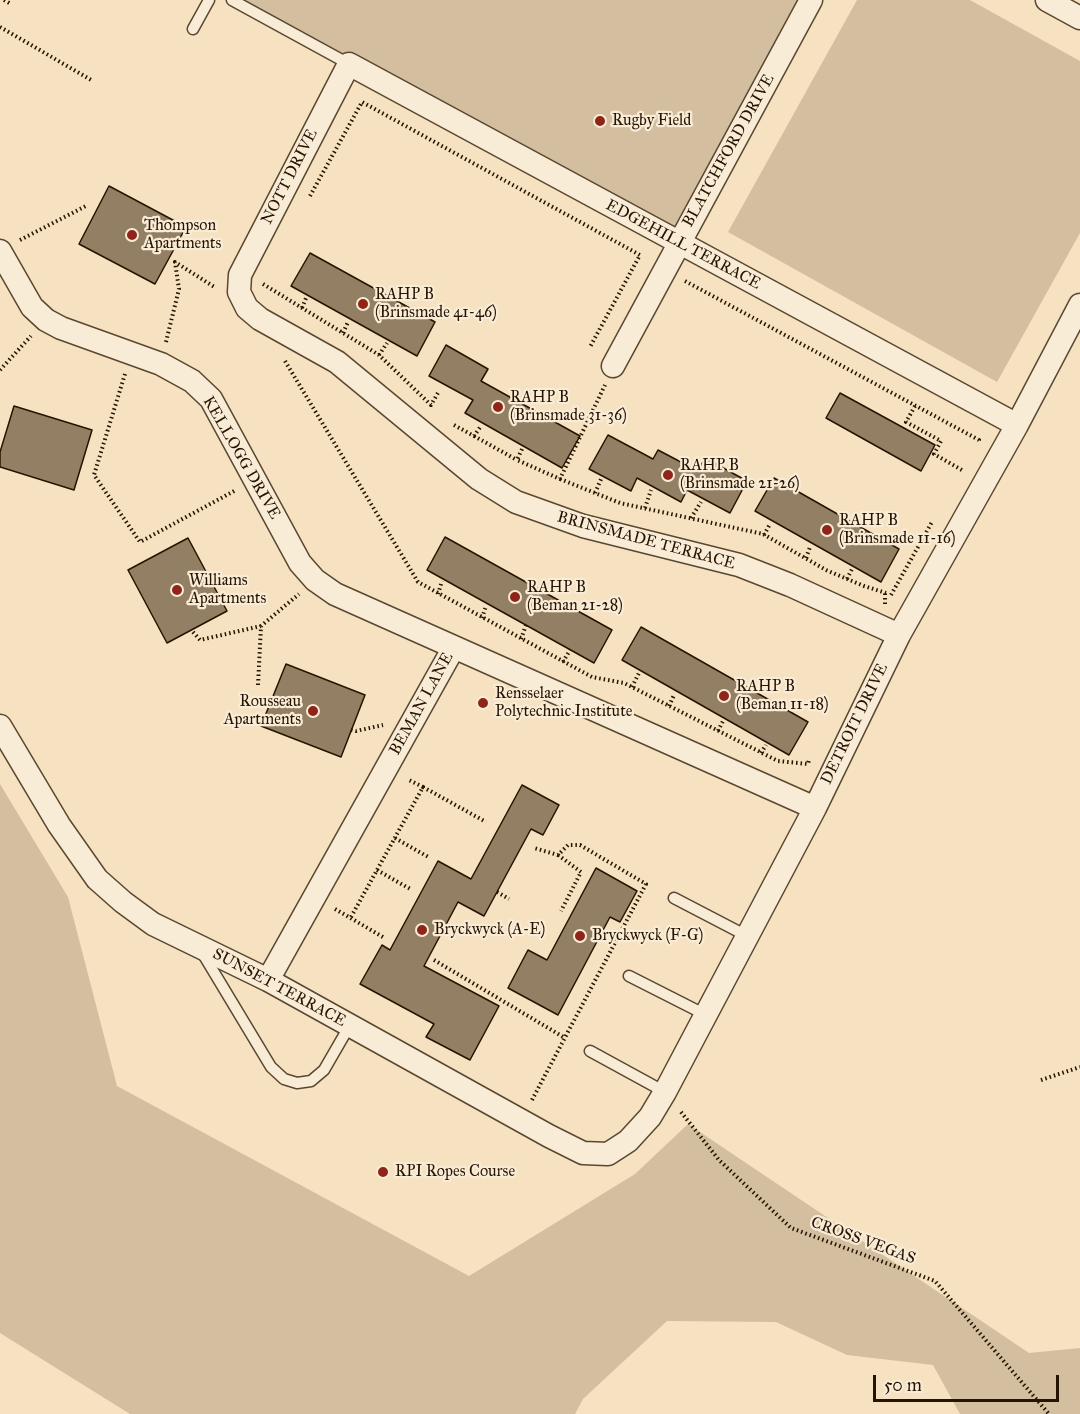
<!DOCTYPE html>
<html>
<head>
<meta charset="utf-8">
<style>
	body { margin:0 }
	#map { position:relative; width:1080px; height:1414px; overflow:hidden; background:#f6e1c1; font-family:"IM FELL Great Primer",serif }
	canvas { display:block }
	.scale { position:absolute; left:873px; top:1375px; width:186px; height:27px; box-sizing:border-box; border:3px solid #261400; border-top:0; padding-left:8px; font-size:18px; line-height:21px; white-space:nowrap; color:#261400; -webkit-text-stroke:4px #f9ecd7; paint-order:stroke }
</style>
</head>
<body>
<div id="map">
<canvas width="1080" height="1414"></canvas>
<div class="scale">50 m</div>
</div>
<script>
const context = document.querySelector('canvas').getContext('2d');
context.lineJoin = 'round';
function fillPath(path, color) {
  context.fillStyle = color;
  context.fill(path, 'evenodd');
}
function poly(rows) {
  const path = new Path2D();
  for (const r of rows) {
    path.moveTo(r[0], r[1]);
    for (let i = 2; i < r.length; i += 2) path.lineTo(r[i], r[i + 1]);
  }
  return path;
}
function stroke(path, color, width, dash) {
  context.strokeStyle = color;
  context.lineWidth = width;
  context.lineCap = dash ? 'butt' : 'round';
  context.setLineDash(dash || []);
  context.stroke(path);
}
function drawText(font, color, halo, rows, align = 'center') {
  context.font = font + ' "IM FELL Great Primer",serif';
  context.lineWidth = 4.5;
  context.setLineDash([]);
  context.textBaseline = 'middle';
  context.strokeStyle = halo;
  context.fillStyle = color;
  for (const [text, x, y, turn = 0] of rows) {
    context.save();
    context.translate(x, y);
    context.rotate((+turn || 0) * Math.PI / 180);
    context.textAlign = isNaN(turn) ? turn : align;
    if (halo) context.strokeText(text, 0, 0);
    context.fillText(text, 0, 0);
    context.restore();
  }
}
fillPath(poly([
	[232,0,811,0,679,243],
	[857,0,970,0,1080,61,1080,233,997,382,728,232],
	[0,784,68,897,117,1086,469,1276,635,1174,688,1124,1029,1353,1080,1348,1080,1414,960,1414,933,1365,847,1355,776,1322,667,1321,583,1399,575,1414,130,1414,0,1333]
]), '#d3bea0');
const building = poly([
	[109,186,186,227,155,284,79,244,109,186],
	[310,253,435,322,417,356,291,286,310,253],
	[446,345,488,369,481,381,580,436,562,468,465,413,473,400,429,376,446,345],
	[840,393,935,445,921,471,826,418,840,393],
	[14,406,92,430,74,490,0,467,0,452,14,406],
	[608,435,653,459,658,450,698,471,705,458,747,481,730,513,687,490,681,502,637,478,631,491,589,469,608,435],
	[774,478,899,549,881,582,755,511,774,478],
	[445,537,612,630,594,663,427,570,445,537],
	[188,538,227,611,167,643,128,570,188,538],
	[641,627,808,722,789,755,622,660,641,627],
	[286,664,365,695,341,757,261,726,286,664],
	[522,785,559,805,543,835,531,829,484,916,458,902,424,966,499,1006,470,1060,426,1037,434,1024,360,984,382,945,390,950,438,861,471,879,522,785],
	[596,868,637,891,620,922,610,917,558,1015,508,988,528,950,547,960,596,868]
]);
fillPath(building, '#927f64');
stroke(building, '#261400', 1.5);
const lane = poly([
	[232,0,349,64],
	[193,29,209,0],
	[674,898,747,936],
	[203,954,271,1067,284,1079,297,1083,311,1081,324,1070,350,1025],
	[629,976,706,1015],
	[590,1051,665,1092]
]);
const street = poly([
	[1047,0,1080,18],
	[0,251,32,307,46,320,61,328,161,364,192,381,211,399,300,563,315,580,335,594,815,808],
	[613,366,811,0],
	[899,635,790,585,739,565,583,526,516,502,479,479,337,362,260,319,247,308,239,292,240,275,349,64,1017,425],
	[0,726,59,825,97,879,123,902,153,924,268,980,549,1136,583,1153,608,1154,628,1141,650,1117,665,1092,815,808,899,635,1017,425,1080,305],
	[268,980,454,647]
]);
stroke(lane, '#5a4730', 13);
stroke(street, '#5a4730', 25);
stroke(poly([
	[4,0,11,4],
	[0,27,93,81],
	[310,196,362,102,640,255,590,347],
	[20,240,86,206],
	[685,281,979,440,978,443],
	[263,284,379,355,431,405,439,391],
	[302,308,306,298],
	[343,333,348,322],
	[166,342,179,289,175,262,216,288],
	[379,355,387,343],
	[285,361,418,582,592,677,624,683,778,761,808,764,809,760],
	[0,370,31,336],
	[125,374,94,475,140,542,236,490],
	[915,406,906,422,941,441,934,454,962,470],
	[454,425,474,436,481,426],
	[474,436,517,460],
	[522,449,517,460,560,479,605,385],
	[560,479,620,503,763,534,826,570,864,586,886,593],
	[595,493,601,479],
	[645,508,651,490],
	[691,518,701,502],
	[764,535,770,524],
	[806,558,810,547],
	[847,579,852,569],
	[438,594,442,581],
	[891,595,932,522],
	[885,604,885,593],
	[482,618,486,606],
	[193,632,200,640,261,626],
	[521,639,526,625],
	[563,662,570,650],
	[258,685,261,626,299,594],
	[632,687,640,671],
	[669,706,674,695],
	[351,730,356,731,383,725],
	[718,731,723,721],
	[761,753,766,745],
	[423,787,486,822],
	[395,838,430,858],
	[558,855,581,872,561,911],
	[377,870,412,890],
	[497,892,509,899],
	[335,909,383,937],
	[351,917,423,787,409,780,409,778],
	[434,960,565,1038],
	[1041,1080,1080,1067],
	[532,1100,646,884,580,845,568,845,558,855,534,848],
	[681,1112,719,1160,791,1228,935,1281,1049,1414]
]), '#261400', 4, [1.5, 3]);
stroke(lane, '#f9ecd7', 10);
stroke(street, '#f9ecd7', 22);
for (const [x, y, r, color] of [
	[600,121,6,"#8f2418"],
	[132,235,6,"#8f2418"],
	[363,304,6,"#8f2418"],
	[498,407,6,"#8f2418"],
	[668,475,6,"#8f2418"],
	[827,530,6,"#8f2418"],
	[177,590,6,"#8f2418"],
	[515,597,6,"#8f2418"],
	[724,696,6,"#8f2418"],
	[483,703,6,"#8f2418"],
	[313,711,6,"#8f2418"],
	[422,930,6,"#8f2418"],
	[580,936,6,"#8f2418"],
	[383,1172,6,"#8f2418"]
]) {
  const dot = new Path2D();
  dot.arc(x, y, r, 0, 2 * Math.PI);
  context.fillStyle = color;
  context.fill(dot);
  stroke(dot, '#f9ecd7', 2);
}
drawText('16px', '#261400', '#f9ecd7', [
	["Rugby Field",612,121],
	["Thompson",144,226],
	["Apartments",144,244],
	["RAHP B",375,295],
	["(Brinsmade 41-46)",375,313],
	["RAHP B",510,398],
	["(Brinsmade 31-36)",510,416],
	["RAHP B",680,466],
	["(Brinsmade 21-26)",680,484],
	["RAHP B",839,521],
	["(Brinsmade 11-16)",839,539],
	["Williams",189,581],
	["Apartments",189,599],
	["RAHP B",527,588],
	["(Beman 21-28)",527,606],
	["RAHP B",736,687],
	["(Beman 11-18)",736,705],
	["Rensselaer",495,694],
	["Polytechnic Institute",495,712],
	["Rousseau",301,702,"right"],
	["Apartments",301,720,"right"],
	["Bryckwyck (A-E)",434,930],
	["Bryckwyck (F-G)",592,936],
	["RPI Ropes Course",395,1172]
], 'left');
drawText('16px', '#261400', '#f9ecd7', [
	["BLATCHFORD DRIVE",729,151,-61],
	["NOTT DRIVE",290,177,-63],
	["EDGEHILL TERRACE",683,245,28],
	["KELLOGG DRIVE",241,458,60],
	["BRINSMADE TERRACE",646,541,15],
	["BEMAN LANE",422,704,-61],
	["DETROIT DRIVE",855,724,-64],
	["SUNSET TERRACE",279,988,28],
	["CROSS VEGAS",863,1241,20]
]);
</script>
</body>
</html>
